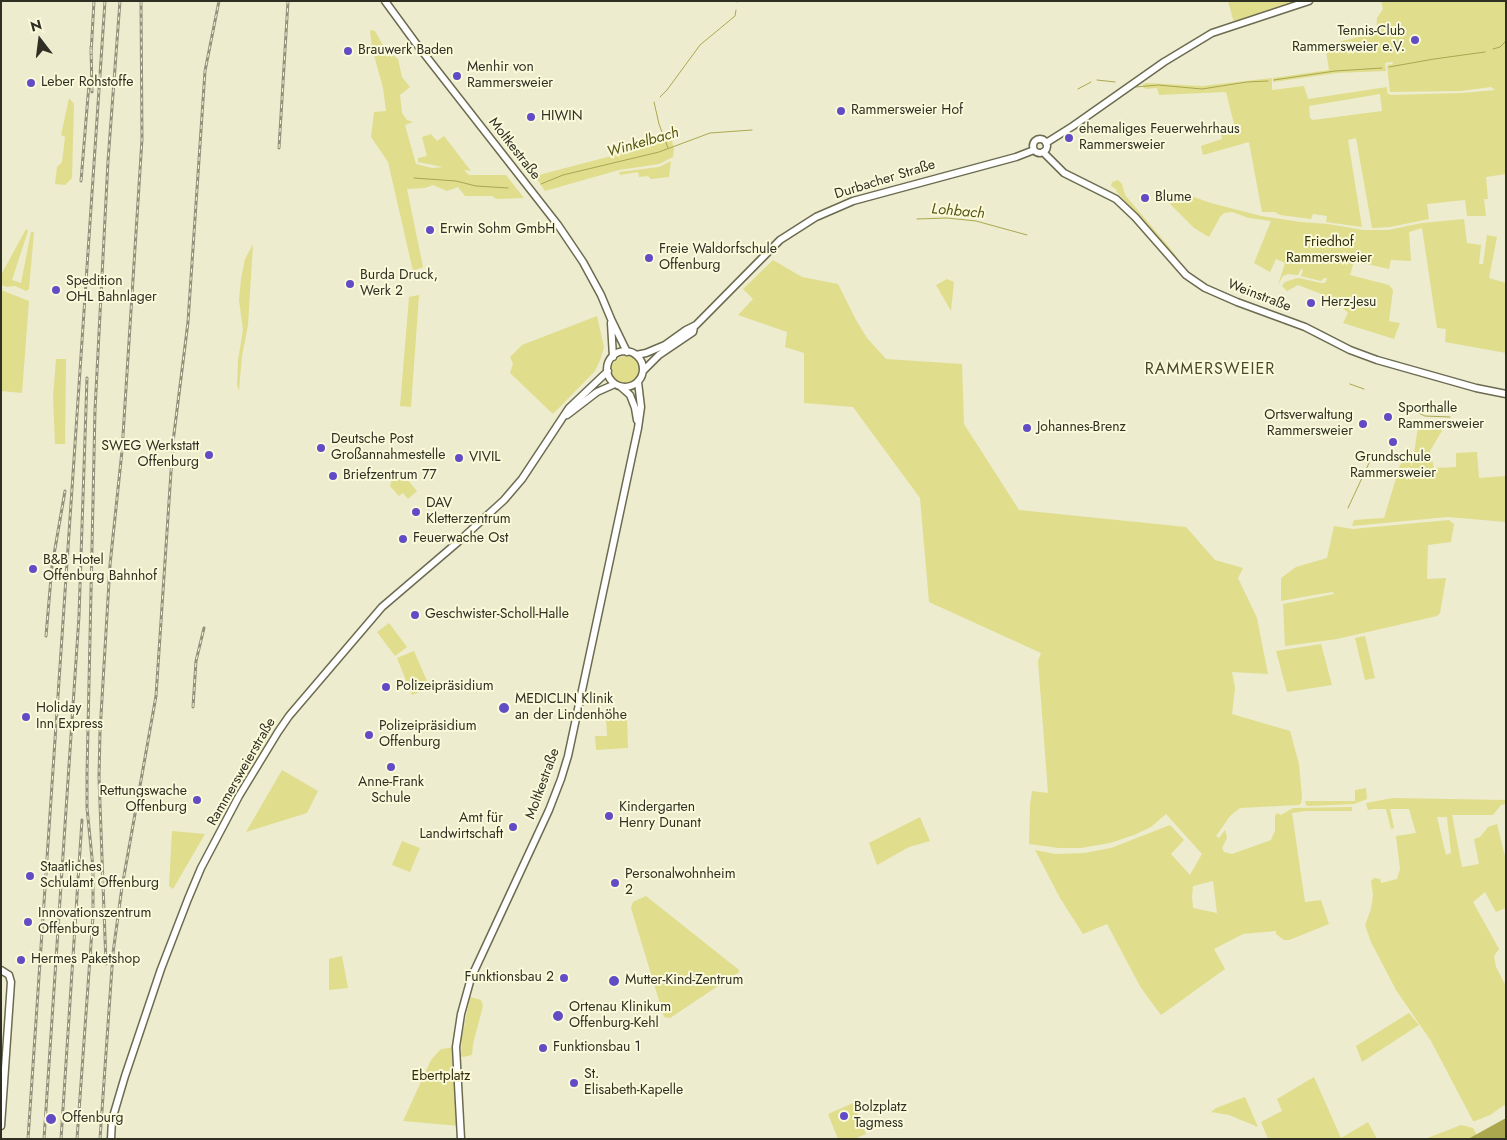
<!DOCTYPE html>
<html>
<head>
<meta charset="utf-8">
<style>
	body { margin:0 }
	#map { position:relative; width:1507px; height:1140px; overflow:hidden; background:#edecce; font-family:Jost,sans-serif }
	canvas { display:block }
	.frame { position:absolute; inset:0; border:2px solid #2f2f24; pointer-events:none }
	.north { position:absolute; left:15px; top:15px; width:50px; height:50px; -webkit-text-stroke:4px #fafadb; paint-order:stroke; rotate:345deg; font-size:14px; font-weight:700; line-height:20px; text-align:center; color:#2f2f24 }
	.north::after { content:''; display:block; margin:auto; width:18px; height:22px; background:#2f2f24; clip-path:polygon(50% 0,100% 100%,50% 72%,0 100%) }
</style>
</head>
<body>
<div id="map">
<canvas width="1507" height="1140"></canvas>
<div class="frame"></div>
<div class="north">N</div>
</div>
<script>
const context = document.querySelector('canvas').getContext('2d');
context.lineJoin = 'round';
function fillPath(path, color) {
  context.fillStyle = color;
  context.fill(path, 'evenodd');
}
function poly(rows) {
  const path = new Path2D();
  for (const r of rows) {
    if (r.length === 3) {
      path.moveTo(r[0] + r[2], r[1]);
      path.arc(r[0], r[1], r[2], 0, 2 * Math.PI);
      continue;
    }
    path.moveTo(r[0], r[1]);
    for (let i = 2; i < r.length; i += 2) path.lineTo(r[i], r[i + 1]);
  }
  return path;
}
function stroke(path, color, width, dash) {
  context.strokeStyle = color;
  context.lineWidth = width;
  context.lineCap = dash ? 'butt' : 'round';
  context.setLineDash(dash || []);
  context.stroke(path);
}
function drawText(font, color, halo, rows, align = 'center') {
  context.font = font + ' Jost,sans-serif';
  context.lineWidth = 4;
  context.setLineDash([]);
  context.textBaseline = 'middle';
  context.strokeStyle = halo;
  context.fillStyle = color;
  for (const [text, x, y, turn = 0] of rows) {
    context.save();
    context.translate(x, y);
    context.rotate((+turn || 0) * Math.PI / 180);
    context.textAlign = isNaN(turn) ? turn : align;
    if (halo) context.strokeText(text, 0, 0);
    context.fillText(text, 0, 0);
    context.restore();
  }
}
fillPath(poly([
	[1228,1,1299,1,1234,23],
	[1381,1,1506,1,1506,174,1486,177,1488,199,1484,199,1486,216,1467,216,1465,200,1427,204,1429,219,1390,227,1372,228,1356,138,1348,140,1362,227,1326,222,1327,216,1313,214,1311,219,1280,215,1275,212,1262,212,1249,142,1203,155,1201,146,1222,139,1221,134,1236,132,1226,92,1159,95,1157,88,1146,89,1143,87,1143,84,1147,83,1202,86,1272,78,1272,90,1304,86,1308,99,1387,87,1387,93,1391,95,1462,93,1495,90,1491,87,1461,91,1390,92,1387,65,1393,64,1392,62,1385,63,1386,71,1337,73,1273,82,1273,78,1329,70,1325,45,1376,33,1377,18,1383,9],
	[1380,94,1382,111,1313,120,1310,118,1309,106],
	[370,30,375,31,384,47,398,59,402,77,410,87,400,95,402,113,407,120,413,122,405,125,416,164,432,168,443,167,418,162,418,158,427,156,422,137,431,134,437,141,444,136,471,171,464,170,469,175,506,175,524,198,496,199,492,196,465,196,458,187,447,191,433,185,425,188,407,189,423,267,413,271,388,162,371,137,374,112,386,111,383,88,372,48],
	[69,98,74,104,72,178,65,185,55,184,57,167,62,162,65,137,61,135],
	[671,135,674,150,673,157,659,164,619,170,545,191,535,176,657,144],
	[671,161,669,177,651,179,648,176,639,177,638,172,620,175,619,172,659,167],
	[1118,180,1122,184,1125,195,1175,254,1181,265,1116,191,1117,190,1111,186,1112,182],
	[1185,194,1211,203,1261,216,1301,222,1328,224,1363,230,1388,230,1422,223,1464,219,1467,243,1481,245,1479,264,1483,264,1487,235,1497,237,1489,278,1506,283,1506,353,1445,342,1446,329,1437,328,1422,228,1409,232,1411,261,1391,260,1389,269,1354,261,1350,275,1389,285,1393,290,1389,321,1400,323,1394,339,1343,323,1348,313,1334,299,1298,285,1287,291,1282,286,1285,282,1294,279,1299,278,1321,283,1325,283,1327,278,1324,278,1321,281,1301,276,1303,270,1301,269,1298,275,1288,274,1283,276,1278,285,1285,263,1276,259,1270,272,1254,263,1271,221,1249,218,1232,212,1224,213,1220,217,1209,237,1194,228,1170,204],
	[26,229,28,231,12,280,21,283,31,232,34,232,29,289,26,291,15,286,7,287,1,285,1,275],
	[253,244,248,325,242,356,239,391,237,384,238,360,243,330,239,300,241,279,245,259],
	[773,260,802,277,838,284,856,320,867,338,886,359,962,364,964,424,1019,510,1186,527,1215,560,1243,568,1238,578,1257,618,1268,674,1232,672,1235,688,1232,714,1290,731,1299,764,1302,797,1301,803,1299,805,1240,808,1230,816,1216,836,1219,838,1225,830,1227,838,1222,848,1224,852,1232,854,1271,840,1275,831,1275,816,1277,813,1281,815,1293,808,1352,807,1352,811,1305,811,1292,813,1305,902,1321,900,1329,924,1289,940,1284,940,1276,934,1276,931,1243,934,1214,949,1225,969,1161,1015,1141,988,1107,924,1083,934,1060,898,1035,850,1055,854,1084,853,1111,848,1170,825,1184,840,1171,854,1190,875,1202,854,1166,814,1151,827,1134,835,1110,843,1081,848,1059,848,1029,844,1030,805,1032,791,1048,793,1038,661,1041,653,929,602,920,498,853,407,804,403,804,353,785,347,787,332,738,315,753,299,743,289],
	[1213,881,1217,913,1193,908,1192,897,1193,886],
	[947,279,954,282,951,311,936,285],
	[1,290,29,301,22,393,1,391],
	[419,295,411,407,400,406,409,297],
	[597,316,604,347,601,358,595,371,553,414,510,373,513,364,510,357,522,345],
	[626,371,15],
	[56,359,66,359,65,444,55,444,53,397],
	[1419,421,1439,421,1443,429,1430,451,1434,468,1456,467,1456,453,1477,452,1479,478,1506,476,1506,522,1448,517,1352,526,1354,520,1384,518,1400,465,1407,458,1411,460,1411,465,1412,466],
	[399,470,417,491,408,499,403,493,399,496,390,486,392,479],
	[1449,520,1454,524,1451,542,1428,545,1427,579,1446,578,1440,613,1437,616,1337,639,1285,646,1283,604,1334,594,1333,592,1314,595,1281,601,1281,578,1296,567,1327,558,1334,526,1353,529],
	[389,623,407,647,395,656,377,632],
	[1365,636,1375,678,1365,680,1355,638],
	[1321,644,1332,685,1287,692,1276,651],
	[414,651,430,688,412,695,397,658],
	[627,718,628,748,596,750,595,736,607,736,606,719],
	[282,770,318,791,307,813,246,832],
	[1366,788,1367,799,1354,804,1309,806,1306,805,1305,801,1355,801,1355,790],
	[1393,798,1506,800,1506,804,1501,805,1493,815,1452,815,1462,867,1479,864,1474,839,1480,837,1488,827,1497,824,1506,860,1506,908,1496,912,1485,892,1473,902,1499,949,1494,956,1496,967,1506,986,1506,1104,1490,1115,1475,1121,1473,1121,1431,1041,1396,990,1371,942,1365,925,1371,909,1373,895,1371,881,1374,878,1380,879,1381,883,1397,879,1400,869,1396,836,1416,833,1409,809,1390,809,1394,828,1391,829,1386,809,1373,809,1368,810,1366,803],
	[1437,817,1447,817,1451,853,1446,855],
	[920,817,930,841,909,847,877,865,869,843],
	[172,831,205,834,173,889,169,886],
	[402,841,420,848,410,872,392,865],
	[646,896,739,970,739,972,670,1018,664,1017,631,908,633,902],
	[342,956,348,988,329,990,329,959],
	[470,997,481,1000,483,1006,473,1044,472,1055,463,1057,461,1056,462,1037],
	[1409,1013,1419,1025,1362,1062,1356,1046],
	[456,1047,460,1126,403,1121,431,1060,441,1049],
	[1314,1077,1341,1138,1368,1122,1377,1139,1268,1139,1261,1122,1282,1111,1277,1099],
	[1245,1097,1258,1127,1229,1115,1211,1112,1216,1108],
	[853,1103,866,1134,854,1139,838,1139,828,1114],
	[1461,1125,1473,1128,1479,1139,1425,1139]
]), '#e0dd8d');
fillPath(poly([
	[1506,1118,1506,1139,1468,1139]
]), '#aba74f');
stroke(poly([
	[737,2,737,1],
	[1493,49,1500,47,1506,41],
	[1389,67,1434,59,1485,52],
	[1097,80,1115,82],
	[1274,80,1335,71,1382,68],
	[1136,87,1158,85,1202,89,1247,82,1268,81],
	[1078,89,1091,82],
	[660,97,667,90,700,45,735,16,736,10],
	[654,102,659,124,668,148],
	[414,178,456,181,476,186,508,188],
	[541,184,563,175,659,152,710,133,752,130],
	[917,219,947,218,976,221,1027,235],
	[1350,384,1364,389],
	[1412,410,1425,416,1450,417],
	[1348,508,1370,461]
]), '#aba74f', 1);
const tertiary = poly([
	[385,1,415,42,558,225,583,262,601,295,611,319,627,352],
	[1040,146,7],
	[1046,143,1073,126,1164,62,1212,33,1309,1],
	[1043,152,1064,173,1116,199,1135,217,1186,275,1205,288,1237,302,1305,327,1350,350,1377,360,1476,388,1506,394],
	[611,323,613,357],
	[625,369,18],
	[636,355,646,353,665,345,686,330,696,325,780,240,816,217,853,201,1016,157,1034,150],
	[644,370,659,355,693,332,694,327],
	[621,387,630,395,635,408,637,420],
	[567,415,597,392,615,384],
	[1,970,9,975,11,982,1,1126],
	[111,1139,112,1120,125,1076,161,969,188,899,201,868,239,796,278,732,289,716,382,607,458,542,504,500,522,479,569,408,608,371],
	[461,1139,456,1047,461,1014,471,978,549,810,561,779,568,756,638,428,641,407,638,382]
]);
stroke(tertiary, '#6c6b50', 9);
stroke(tertiary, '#fff', 6);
const rail = poly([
	[91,47,92,92],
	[91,54,94,1],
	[279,148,288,1],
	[81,181,89,84],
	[46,636,52,566,65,491],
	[193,707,196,661,204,628],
	[106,964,99,777,100,732,110,565,122,451,142,139,141,1],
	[28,1139,105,1],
	[44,1139,79,616,87,378],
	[61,1139,82,820],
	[77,1139,93,916,93,868,87,808,87,774,95,410,108,161,120,1],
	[100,1139,113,953,122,887,156,696,173,442,188,322,205,71,219,1]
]);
stroke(rail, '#92917c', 3);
stroke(rail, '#fafadb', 1, [4]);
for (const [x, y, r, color] of [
	[1415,40,5,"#624cc5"],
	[348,51,5,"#624cc5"],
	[457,76,5,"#624cc5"],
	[31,83,5,"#624cc5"],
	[841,111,5,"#624cc5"],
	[531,117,5,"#624cc5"],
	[1069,138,5,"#624cc5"],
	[1145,198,5,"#624cc5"],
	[430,230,5,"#624cc5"],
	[649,258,5,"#624cc5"],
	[350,284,5,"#624cc5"],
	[56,290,5,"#624cc5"],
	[1311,303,5,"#624cc5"],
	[1388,417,5,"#624cc5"],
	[1363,424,5,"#624cc5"],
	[1027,428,5,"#624cc5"],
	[1393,442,5,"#624cc5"],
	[321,448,5,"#624cc5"],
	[209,455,5,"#624cc5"],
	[459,458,5,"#624cc5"],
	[333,476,5,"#624cc5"],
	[416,512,5,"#624cc5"],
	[403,539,5,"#624cc5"],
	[33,569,5,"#624cc5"],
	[415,615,5,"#624cc5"],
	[386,687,5,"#624cc5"],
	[504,708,6,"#624cc5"],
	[26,717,5,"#624cc5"],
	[369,735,5,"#624cc5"],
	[391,767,5,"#624cc5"],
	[197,800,5,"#624cc5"],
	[609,816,5,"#624cc5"],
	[513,827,5,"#624cc5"],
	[30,876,5,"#624cc5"],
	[615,883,5,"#624cc5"],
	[28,922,5,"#624cc5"],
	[21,960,5,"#624cc5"],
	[564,978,5,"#624cc5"],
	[614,981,6,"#624cc5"],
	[558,1016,6,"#624cc5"],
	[543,1048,5,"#624cc5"],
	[574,1083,5,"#624cc5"],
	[844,1116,5,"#624cc5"],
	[51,1119,6,"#624cc5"]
]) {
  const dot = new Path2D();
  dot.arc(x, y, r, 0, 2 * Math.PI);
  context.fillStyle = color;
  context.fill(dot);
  stroke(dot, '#fafadb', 2);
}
drawText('14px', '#2f2f24', '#fafadb', [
	["Tennis-Club",1405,32,"right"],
	["Rammersweier e.V.",1405,48,"right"],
	["Brauwerk Baden",358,51],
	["Menhir von",467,68],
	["Rammersweier",467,84],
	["Leber Rohstoffe",41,83],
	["Rammersweier Hof",851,111],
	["HIWIN",541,117],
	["ehemaliges Feuerwehrhaus",1079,130],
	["Rammersweier",1079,146],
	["Blume",1155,198],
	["Erwin Sohm GmbH",440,230],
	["Freie Waldorfschule",659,250],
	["Offenburg",659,266],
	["Burda Druck,",360,276],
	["Werk 2",360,292],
	["Spedition",66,282],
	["OHL Bahnlager",66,298],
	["Herz-Jesu",1321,303],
	["Sporthalle",1398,409],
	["Rammersweier",1398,425],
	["Ortsverwaltung",1353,416,"right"],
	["Rammersweier",1353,432,"right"],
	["Johannes-Brenz",1037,428],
	["Deutsche Post",331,440],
	["Großannahmestelle",331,456],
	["SWEG Werkstatt",199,447,"right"],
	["Offenburg",199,463,"right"],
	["VIVIL",469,458],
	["Grundschule",1393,458,"center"],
	["Rammersweier",1393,474,"center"],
	["Briefzentrum 77",343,476],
	["DAV",426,504],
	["Kletterzentrum",426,520],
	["Feuerwache Ost",413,539],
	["B&B Hotel",43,561],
	["Offenburg Bahnhof",43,577],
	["Geschwister-Scholl-Halle",425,615],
	["Polizeipräsidium",396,687],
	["MEDICLIN Klinik",515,700],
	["an der Lindenhöhe",515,716],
	["Holiday",36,709],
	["Inn Express",36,725],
	["Polizeipräsidium",379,727],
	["Offenburg",379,743],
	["Anne-Frank",391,783,"center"],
	["Schule",391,799,"center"],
	["Rettungswache",187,792,"right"],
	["Offenburg",187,808,"right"],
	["Kindergarten",619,808],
	["Henry Dunant",619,824],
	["Amt für",503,819,"right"],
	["Landwirtschaft",503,835,"right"],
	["Staatliches",40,868],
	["Schulamt Offenburg",40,884],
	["Personalwohnheim",625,875],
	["2",625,891],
	["Innovationszentrum",38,914],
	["Offenburg",38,930],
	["Hermes Paketshop",31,960],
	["Funktionsbau 2",554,978,"right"],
	["Mutter-Kind-Zentrum",625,981],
	["Ortenau Klinikum",569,1008],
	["Offenburg-Kehl",569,1024],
	["Funktionsbau 1",553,1048],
	["St.",584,1075],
	["Elisabeth-Kapelle",584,1091],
	["Bolzplatz",854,1108],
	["Tagmess",854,1124],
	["Offenburg",62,1119]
], 'left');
drawText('14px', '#2f2f24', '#fafadb', [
	["Moltkestraße",514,149,52],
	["Durbacher Straße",885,180,-17],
	["Weinstraße",1259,296,21],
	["Rammersweierstraße",242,772,-60],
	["Moltkestraße",543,784,-70]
]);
drawText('14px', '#2f2d05', '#fafadb', [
	["Friedhof",1329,243],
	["Rammersweier",1329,259],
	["Ebertplatz",441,1077]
]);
drawText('italic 15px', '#585512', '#fafadb', [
	["Winkelbach",643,143,-16],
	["Lohbach",958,212,5]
]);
context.letterSpacing = '1px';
drawText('16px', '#49482f', '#fafadb', [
	["RAMMERSWEIER",1210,370]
]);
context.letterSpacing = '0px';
</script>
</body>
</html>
